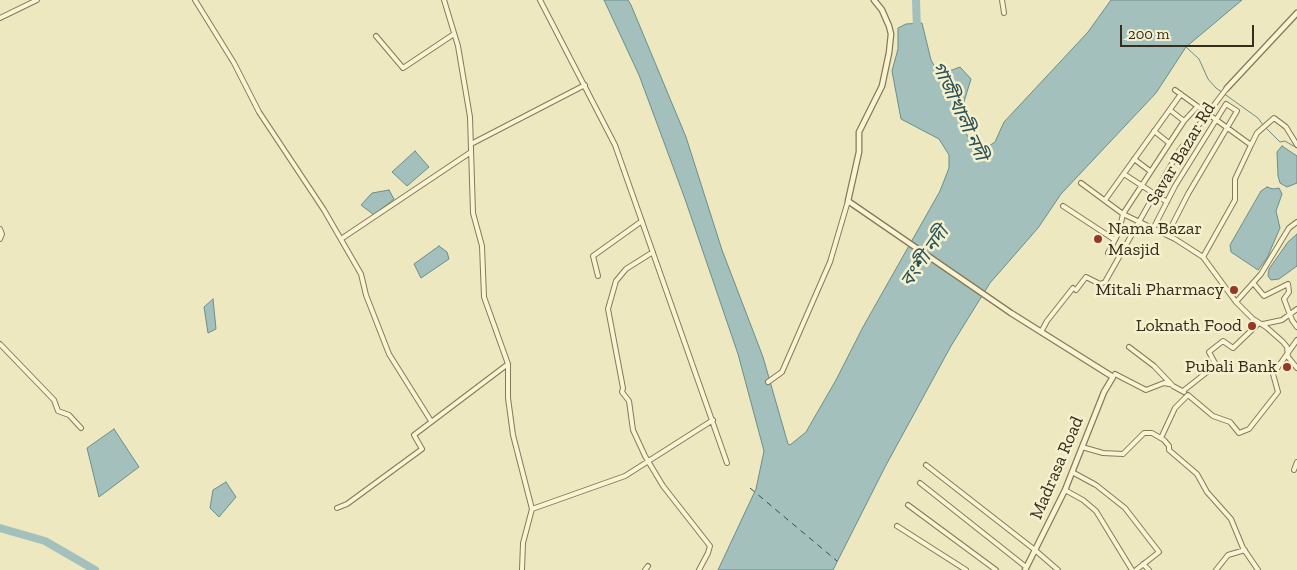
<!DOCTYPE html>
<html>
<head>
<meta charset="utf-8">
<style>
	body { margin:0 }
	#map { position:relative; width:1297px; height:570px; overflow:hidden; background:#eee8c0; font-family:"Zilla Slab",serif }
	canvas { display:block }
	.scale { position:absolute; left:1120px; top:25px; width:134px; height:22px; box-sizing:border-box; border:2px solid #372d1c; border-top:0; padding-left:6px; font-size:15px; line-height:18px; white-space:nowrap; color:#372d1c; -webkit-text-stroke:4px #f5f1cf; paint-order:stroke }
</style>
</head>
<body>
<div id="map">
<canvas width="1297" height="570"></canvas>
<div class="scale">200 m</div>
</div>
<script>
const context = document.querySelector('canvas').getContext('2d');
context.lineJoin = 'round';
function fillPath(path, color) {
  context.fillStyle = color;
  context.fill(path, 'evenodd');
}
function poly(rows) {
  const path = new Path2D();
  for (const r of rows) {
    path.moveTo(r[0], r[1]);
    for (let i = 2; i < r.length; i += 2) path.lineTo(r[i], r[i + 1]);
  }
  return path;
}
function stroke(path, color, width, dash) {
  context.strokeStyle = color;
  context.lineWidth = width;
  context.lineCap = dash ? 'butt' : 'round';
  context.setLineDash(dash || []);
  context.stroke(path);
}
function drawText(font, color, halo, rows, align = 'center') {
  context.font = font + ' "Zilla Slab","Noto Sans Bengali",serif';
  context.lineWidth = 5;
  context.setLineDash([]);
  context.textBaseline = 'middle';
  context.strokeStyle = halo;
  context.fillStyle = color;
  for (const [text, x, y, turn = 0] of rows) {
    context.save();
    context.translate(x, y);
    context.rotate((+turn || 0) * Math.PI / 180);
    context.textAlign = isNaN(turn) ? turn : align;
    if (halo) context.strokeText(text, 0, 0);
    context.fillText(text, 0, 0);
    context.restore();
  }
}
const water = poly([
	[604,0,628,0,631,5,686,137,722,250,763,357,788,444,790,445,806,432,836,380,863,327,940,191,949,168,949,155,939,139,901,119,892,71,898,49,898,28,906,24,922,23,931,60,935,67,952,70,960,67,971,79,959,118,967,135,976,147,983,150,995,142,1004,122,1088,32,1111,0,1242,0,1186,47,1156,93,1061,194,1038,228,990,283,951,346,885,467,833,570,718,570,756,489,764,451,738,354,685,199,639,75,604,0],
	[1282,146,1297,156,1297,183,1287,187,1280,183,1278,176,1277,152,1282,146],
	[415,151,429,167,407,186,392,172,415,151],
	[1267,187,1273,189,1279,188,1282,194,1276,211,1280,228,1267,258,1258,270,1231,252,1230,245,1261,191,1267,187],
	[389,190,394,199,374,215,361,205,372,193,389,190],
	[1297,234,1297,266,1279,279,1271,280,1268,276,1269,269,1288,242,1297,234],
	[439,246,447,252,449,259,421,278,414,264,439,246],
	[213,299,216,329,208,333,204,307,213,299],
	[114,429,139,467,99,497,87,448,114,429],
	[226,482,236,497,219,517,210,508,213,490,226,482]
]);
fillPath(water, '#a3c0bc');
stroke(water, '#6a8e8b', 1);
stroke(poly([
	[1185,46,1199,59,1208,79,1216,88,1258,118,1263,125],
	[1266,128,1280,142,1285,141,1297,148]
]), '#6a8e8b', 1);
stroke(poly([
	[916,0,917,30],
	[0,528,45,541,95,570]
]), '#a3c0bc', 8);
stroke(poly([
	[750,488,837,561]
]), '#2b5257', 1, [6, 5]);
const minor = poly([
	[195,0,234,63,259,112,324,210,361,274,366,295,389,354,431,421],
	[444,0,458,46,470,117,473,213,482,246,484,297,508,364,508,398,513,435,532,509,523,543,522,570],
	[540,0,615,145,727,463],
	[1002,0,1004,13],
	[0,18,37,0],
	[376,36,403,68,454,34],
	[1175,90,1251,145,1235,179,1235,200,1203,257],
	[1170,110,1184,121],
	[1154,131,1169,143],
	[471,144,585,85],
	[1251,145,1257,133,1274,118,1286,127,1297,145],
	[1134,159,1150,171],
	[1124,174,1167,202],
	[1081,183,1123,214,1175,239,1203,257,1236,302,1253,319,1266,327,1283,342,1287,347,1288,357,1297,368],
	[1105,200,1181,94],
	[1063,206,1115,240],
	[0,229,2,234,0,239],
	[1153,229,1175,186,1226,104,1237,111,1188,194,1167,235],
	[341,239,471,152],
	[653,252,626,269,616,281,608,309,623,388,622,392,629,401,633,430,645,456,663,486,710,546,708,553,699,570],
	[1108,253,1119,232,1123,214,1184,121,1197,107],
	[598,276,593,256,642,221],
	[1254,284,1264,296,1288,284,1289,292,1284,299,1292,320,1297,327],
	[1076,290,1086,277,1100,284,1105,282,1179,151,1227,88],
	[1236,302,1261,274,1289,228,1297,222],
	[1263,324,1282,320,1297,309],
	[1041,332,1047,321,1073,288],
	[0,344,54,400,58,411,69,415,81,428],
	[1129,347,1154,366,1173,386,1184,392],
	[1115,374,1146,390,1164,383,1169,384],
	[768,382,782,372,830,262,848,201],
	[1183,391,1216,365,1209,352,1223,341,1233,348,1259,323],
	[1161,438,1175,408,1188,395,1213,416,1230,422,1239,433,1249,429,1278,392,1273,374,1297,340],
	[1082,447,1103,453,1123,454,1144,433,1152,433,1164,440,1169,446,1169,450,1197,474,1207,492,1231,519,1243,548,1258,570],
	[926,465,1035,550,1058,570],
	[1294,470,1297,462],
	[1072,472,1096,485,1125,508,1159,552,1136,570],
	[920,483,1026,567],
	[1065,490,1083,500,1096,511,1132,570],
	[908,505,996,570],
	[337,508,347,504,422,449,414,435,508,364],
	[532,509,625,476,713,420],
	[897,526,966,570],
	[1143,564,1149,570],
	[645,570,648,566],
	[1216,570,1228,555,1245,550]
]);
const tertiary = poly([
	[874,0,882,10,889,26,891,34,889,53,882,86,859,132,859,152,848,201,1011,313,1113,377,1104,392,1065,490,1025,570],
	[1227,88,1297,13]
]);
stroke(minor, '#877958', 6);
stroke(tertiary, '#877958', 7);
stroke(minor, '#f9f4d3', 4);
stroke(tertiary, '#f9f4d3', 4.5);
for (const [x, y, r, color] of [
	[1098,239,5,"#973827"],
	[1234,290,5,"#973827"],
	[1252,326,5,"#973827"],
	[1287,367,5,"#973827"]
]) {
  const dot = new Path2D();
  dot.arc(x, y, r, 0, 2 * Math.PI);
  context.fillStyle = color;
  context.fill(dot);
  stroke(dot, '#f5f1cf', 2);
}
drawText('18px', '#372d1c', '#f5f1cf', [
	["Savar Bazar Rd",1181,154,-59],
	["Madrasa Road",1057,468,-67]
]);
drawText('18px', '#372d1c', '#f5f1cf', [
	["Nama Bazar",1108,229,"left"],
	["Masjid",1108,250,"left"],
	["Mitali Pharmacy",1224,290],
	["Loknath Food",1242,326],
	["Pubali Bank",1277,367]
], 'right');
drawText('italic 19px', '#2b5257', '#f5f1cf', [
	["গাজীখালী নদী",959,111,65],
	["বংশী নদী",925,257,-55]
]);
</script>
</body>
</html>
